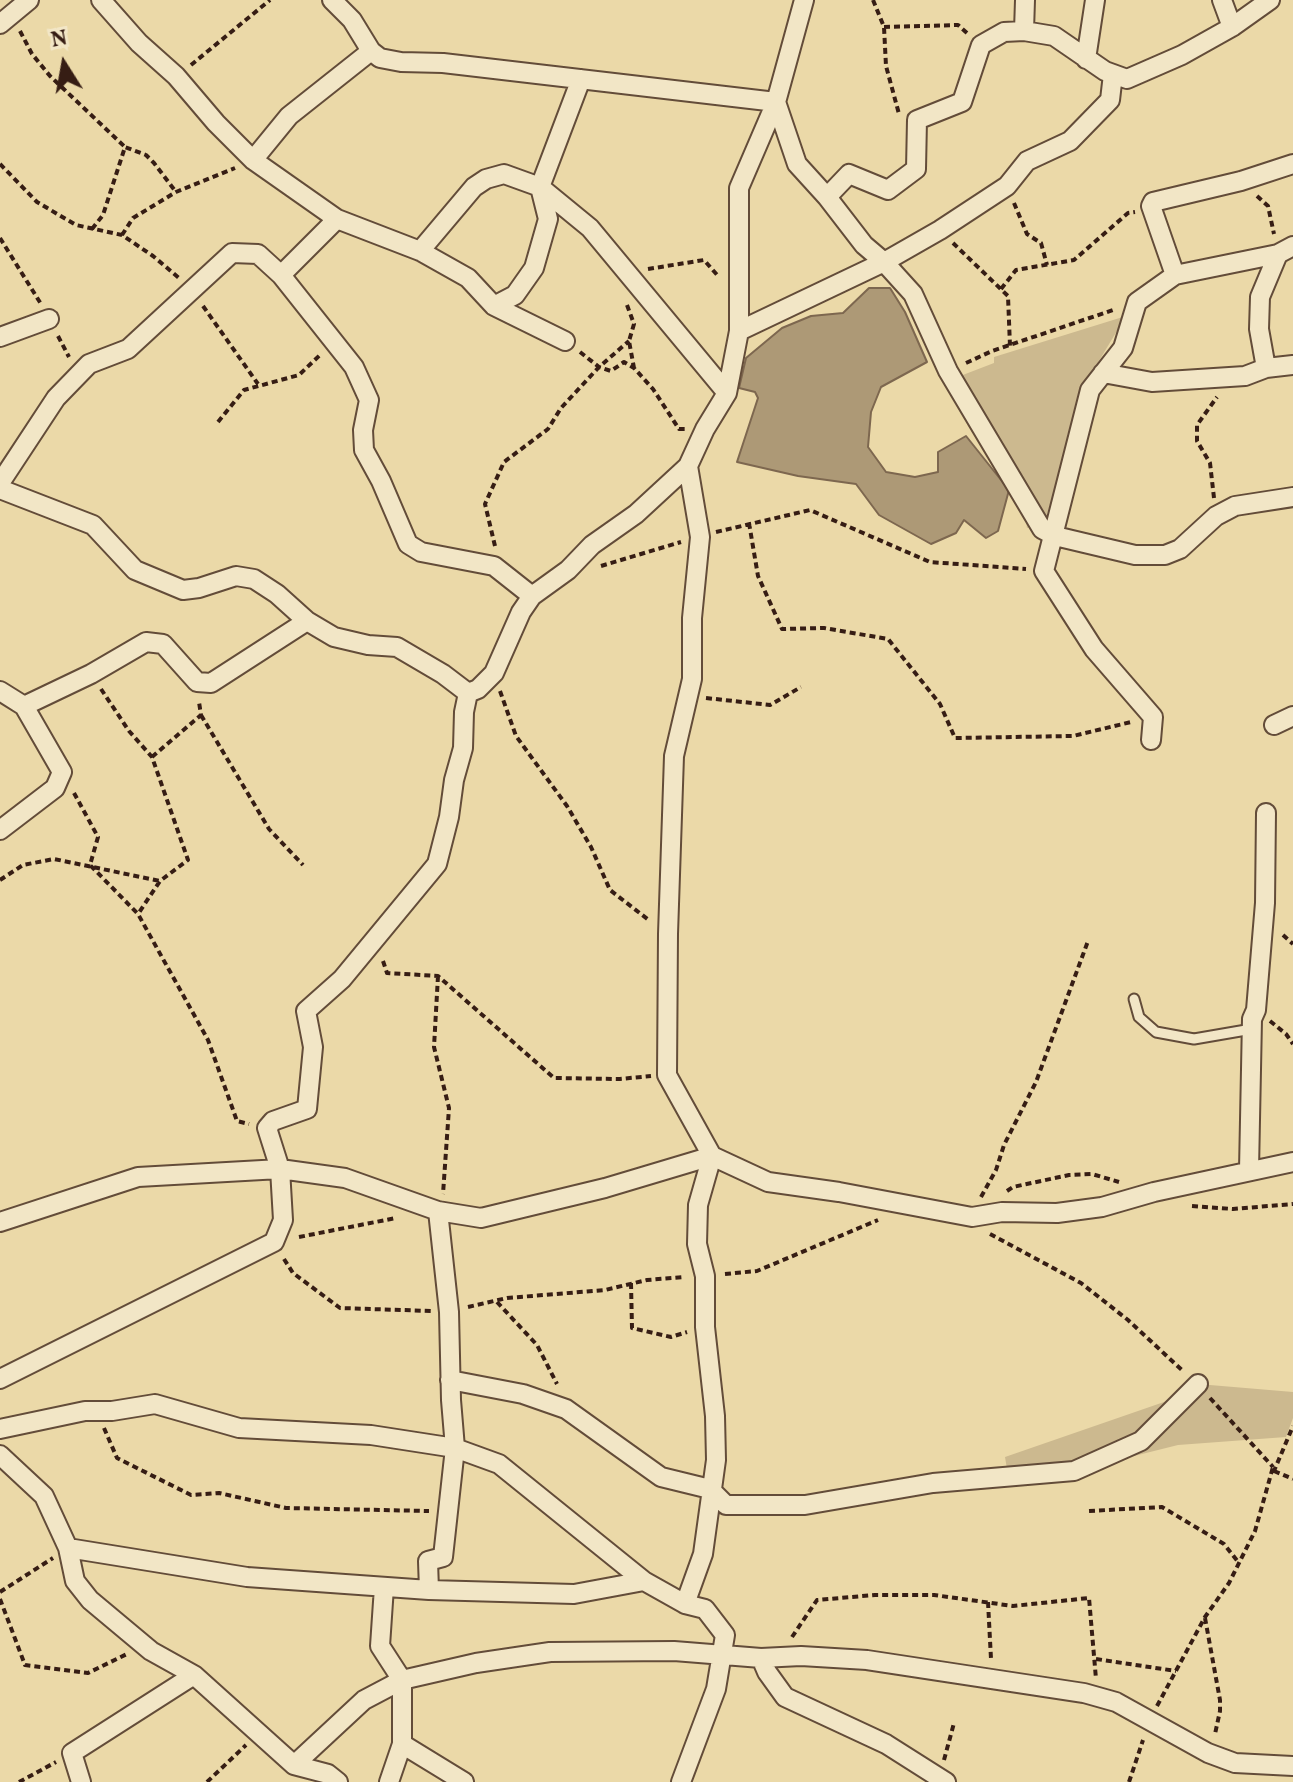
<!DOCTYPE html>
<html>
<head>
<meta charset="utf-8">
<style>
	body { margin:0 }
	#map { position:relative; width:1293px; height:1782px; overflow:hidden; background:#ebd9a8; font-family:Vollkorn,serif }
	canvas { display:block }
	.north { position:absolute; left:24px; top:24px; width:80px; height:80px; -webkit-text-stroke:6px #f2e6c6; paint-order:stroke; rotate:349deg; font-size:22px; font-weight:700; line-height:32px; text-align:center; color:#361d14 }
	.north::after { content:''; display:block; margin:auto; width:28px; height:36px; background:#361d14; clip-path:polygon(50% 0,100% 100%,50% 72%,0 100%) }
</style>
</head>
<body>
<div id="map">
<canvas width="1293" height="1782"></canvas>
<div class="north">N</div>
</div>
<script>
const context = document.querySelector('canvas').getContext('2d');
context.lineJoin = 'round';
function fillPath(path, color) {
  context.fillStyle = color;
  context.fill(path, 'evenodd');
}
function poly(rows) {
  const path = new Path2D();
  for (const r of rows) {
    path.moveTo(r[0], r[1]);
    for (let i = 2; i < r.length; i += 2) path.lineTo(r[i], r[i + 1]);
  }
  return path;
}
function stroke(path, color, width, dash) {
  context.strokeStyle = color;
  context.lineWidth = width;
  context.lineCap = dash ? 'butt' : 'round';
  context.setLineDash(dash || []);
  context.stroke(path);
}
fillPath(poly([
	[1126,316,1091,374,1068,433,1061,472,1044,523,1027,528,1021,489,955,378,994,363,994,357],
	[1198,1384,1293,1392,1293,1418,1286,1437,1178,1445,1010,1487,1005,1457,1164,1402]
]), '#ccb98f');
const water = poly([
	[869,288,890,288,905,312,927,362,881,387,871,412,868,447,886,472,915,477,938,472,938,452,966,436,1009,490,998,531,986,538,964,520,956,533,931,544,879,515,856,484,798,476,737,462,758,398,755,392,739,388,746,358,782,328,811,316,843,313,869,288]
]);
fillPath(water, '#ad9976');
stroke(water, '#7d674f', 2);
const lane = poly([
	[1134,999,1139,1017,1156,1032,1194,1039,1252,1029]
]);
const street = poly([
	[101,0,139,43,176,76,216,123,253,160,337,219,420,251,468,278,494,306,565,341],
	[332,0,352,20,371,51,380,58,401,62,443,63,776,102,797,164,827,197,864,245,884,262,913,294,948,371,1042,529,1055,536,1135,555,1165,555,1180,549,1216,516,1235,506,1293,497],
	[1222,0,1232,27],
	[0,24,29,0],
	[1024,31,1025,0],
	[1086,59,1095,0],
	[253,160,289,116,371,51],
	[827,197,849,174,888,190,916,169,917,120,962,102,981,45,1004,32,1024,31,1054,36,1105,71,1127,79,1182,55,1232,27,1270,0],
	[420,251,474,187,486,179,504,174,540,187,590,228,727,393],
	[281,275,337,219],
	[1175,275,1151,206,1153,202,1241,181,1293,164],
	[494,306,515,295,534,268,548,219,540,187,581,79],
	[739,331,884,262,940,230,1007,186,1027,161,1070,141,1110,100,1113,74],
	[0,337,49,319],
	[1266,368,1259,329,1260,297,1278,254],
	[1103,373,1152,382,1245,376,1266,368,1293,365],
	[0,483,56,398,89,364,128,349,232,253,258,254,281,275,354,367,369,400,363,430,364,450,381,481,408,544,421,552,494,566,532,596],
	[0,489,93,525,135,570,183,590,199,588,236,576,254,579,277,594,307,621],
	[0,691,24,706],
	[1274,725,1293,716],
	[1151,740,1153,717,1094,649,1044,571,1090,390,1123,348,1137,302,1175,275,1278,254,1293,246],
	[0,830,55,788,62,772,24,706,91,674,146,642,163,644,197,682,211,683,307,621,334,637,368,645,397,647,443,674,468,693,478,689,494,673,521,612,532,596,568,570,592,545,636,514,688,466],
	[1249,1170,1252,1019,1256,1010,1265,903,1266,813],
	[0,1222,138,1177,280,1169,345,1178,438,1211,481,1218,605,1188,712,1156,768,1182,839,1192,972,1217,1002,1212,1057,1213,1102,1207,1154,1192,1293,1162],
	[0,1379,274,1242,283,1220,280,1169,267,1128,273,1121,307,1109,313,1047,306,1011,342,979,437,864,449,817,454,780,463,748,464,712,468,693],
	[450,1380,523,1394,566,1409,661,1477,710,1489,726,1505,805,1505,933,1483,1074,1471,1141,1441,1198,1384],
	[0,1429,85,1411,112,1411,155,1404,239,1428,371,1435,455,1448,499,1464,644,1581,685,1604,705,1609,725,1635,716,1689,681,1782],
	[0,1455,44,1496,68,1548,75,1581,90,1600,151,1651,194,1675,294,1765,328,1774,338,1782],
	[68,1548,247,1577,429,1590,574,1594,644,1581],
	[384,1587,380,1646,402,1680,402,1744,464,1782],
	[429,1590,428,1561,443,1557,455,1448,451,1400,449,1312,438,1211],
	[685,1604,703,1554,716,1460,715,1416,705,1327,705,1276,697,1244,698,1205,712,1156,667,1075,668,934,674,756,692,679,692,618,700,537,688,466,705,429,727,393,739,331,739,188,776,102,804,0],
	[761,1658,767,1672,785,1697,886,1744,946,1782],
	[294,1765,364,1700,402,1680,476,1663,550,1652,674,1651,761,1658,801,1656,867,1660,1084,1693,1116,1702,1208,1753,1235,1763,1293,1766],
	[81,1782,72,1753,194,1675],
	[389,1782,402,1744]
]);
stroke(lane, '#634c39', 13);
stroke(street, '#634c39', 22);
stroke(poly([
	[873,0,884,27,886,66,899,114],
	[884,27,958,25,967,33],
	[20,31,32,54,50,76,125,147],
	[191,65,270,0],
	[0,164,37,202,76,225,122,235,153,256,179,278],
	[1257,196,1268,206,1274,234],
	[1014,203,1027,234,1041,243,1047,265],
	[92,229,103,215,125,147,146,155,154,163,176,192],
	[122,235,133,218,176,192,235,168],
	[0,238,41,304],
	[953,243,1008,296,1010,346],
	[648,269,704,260,719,277],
	[1001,289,1016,270,1074,260,1128,213,1135,212],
	[627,305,634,324,629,341,634,368],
	[203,306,258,384],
	[58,336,69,357],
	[580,352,599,367,611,371,624,362,634,368,653,389,679,429,685,429],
	[966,363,992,351,1116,309],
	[218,422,244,390,299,375,321,354],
	[1214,498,1210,463,1197,441,1197,425,1217,397],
	[749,523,758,576,782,629,824,628,888,639,940,704,955,738,1073,736,1131,722],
	[716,532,810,510,930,562,1026,569],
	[495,546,485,504,504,462,548,429,561,408,599,367,629,341],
	[601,566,681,542],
	[101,689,129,731,152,757,188,860,160,881,138,914],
	[500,691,516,736,567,806,591,847,610,890,650,921],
	[706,698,770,705,801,687],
	[201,715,269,829,303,865],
	[152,757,201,715,199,702],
	[74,793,98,837,90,865,138,914,208,1040,237,1121,249,1124],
	[0,880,23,865,54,859,160,881],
	[1283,935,1293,944],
	[383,961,387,973,438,976,554,1078,620,1079,651,1076],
	[438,976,434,1047,449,1108,443,1194],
	[1270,1021,1286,1034,1293,1044],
	[1007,1191,1013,1187,1069,1175,1092,1174,1119,1182],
	[981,1197,996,1170,1004,1145,1036,1082,1088,941],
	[1192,1206,1233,1209,1293,1204],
	[990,1234,1081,1283,1128,1320,1184,1372],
	[299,1237,396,1218],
	[284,1259,293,1273,340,1308,432,1311],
	[725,1274,757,1271,878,1220],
	[631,1283,632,1328,671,1337,687,1332],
	[497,1302,537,1345,557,1384],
	[468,1307,507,1298,605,1290,647,1280,685,1277],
	[1210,1398,1273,1467],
	[104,1428,117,1458,191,1495,219,1493,286,1508,429,1511],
	[1274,1471,1293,1479],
	[1089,1511,1162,1507,1224,1544,1239,1563],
	[0,1592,53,1558],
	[0,1599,25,1665,88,1673,127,1654],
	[988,1602,991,1659],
	[1205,1618,1220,1700,1220,1711,1215,1734],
	[792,1637,817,1600,875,1595,934,1595,1013,1606,1089,1598,1096,1679],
	[1096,1659,1176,1671],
	[1157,1706,1205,1617,1229,1583,1255,1531,1273,1467,1274,1471,1293,1426],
	[944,1760,954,1723],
	[19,1782,56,1762],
	[207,1782,246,1745],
	[1129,1782,1143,1740]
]), '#361d14', 4, [6, 4]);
stroke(lane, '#f2e6c6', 9);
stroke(street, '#f2e6c6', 18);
</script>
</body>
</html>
